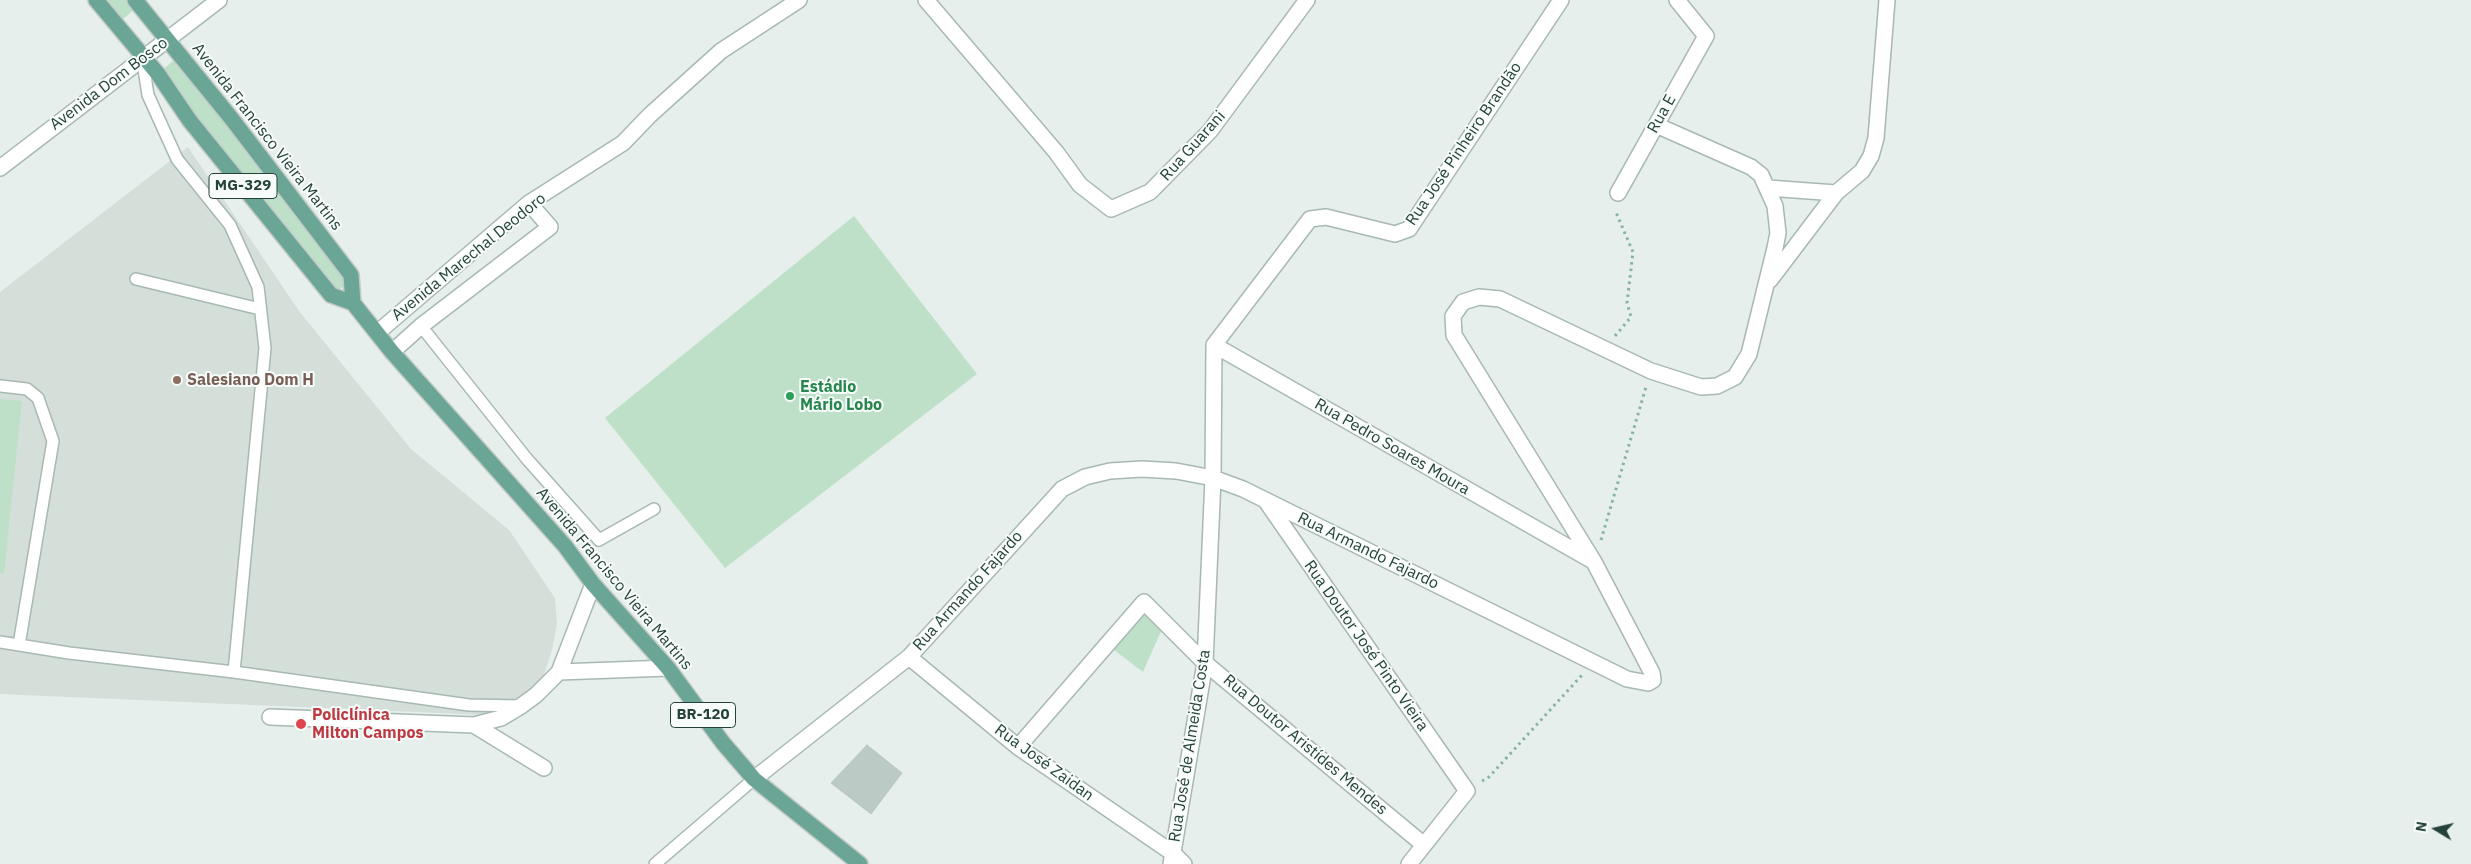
<!DOCTYPE html>
<html>
<head>
<meta charset="utf-8">
<style>
	body { margin:0 }
	#map { position:relative; width:2471px; height:864px; overflow:hidden; background:#e6efeb; font-family:"IBM Plex Sans",sans-serif }
	canvas { display:block }
	.north { position:absolute; left:2411px; top:804px; width:50px; height:50px; -webkit-text-stroke:4px #f7fbf9; paint-order:stroke; rotate:279deg; font-size:14px; font-weight:700; line-height:20px; text-align:center; color:#24423a }
	.north::after { content:''; display:block; margin:auto; width:18px; height:22px; background:#24423a; clip-path:polygon(50% 0,100% 100%,50% 72%,0 100%) }
</style>
</head>
<body>
<div id="map">
<canvas width="2471" height="864"></canvas>
<div class="north">N</div>
</div>
<script>
const context = document.querySelector('canvas').getContext('2d');
context.lineJoin = 'round';
function fillPath(path, color) {
  context.fillStyle = color;
  context.fill(path, 'evenodd');
}
function poly(rows) {
  const path = new Path2D();
  for (const r of rows) {
    path.moveTo(r[0], r[1]);
    for (let i = 2; i < r.length; i += 2) path.lineTo(r[i], r[i + 1]);
  }
  return path;
}
function stroke(path, color, width, dash) {
  context.strokeStyle = color;
  context.lineWidth = width;
  context.lineCap = dash ? 'butt' : 'round';
  context.setLineDash(dash || []);
  context.stroke(path);
}
function drawText(font, color, halo, rows, align = 'center') {
  context.font = font + ' "IBM Plex Sans",sans-serif';
  context.lineWidth = 4;
  context.setLineDash([]);
  context.textBaseline = 'middle';
  context.strokeStyle = halo;
  context.fillStyle = color;
  for (const [text, x, y, turn = 0] of rows) {
    context.save();
    context.translate(x, y);
    context.rotate((+turn || 0) * Math.PI / 180);
    context.textAlign = isNaN(turn) ? turn : align;
    if (halo) context.strokeText(text, 0, 0);
    context.fillText(text, 0, 0);
    context.restore();
  }
}
fillPath(poly([
	[188,147,299,311,411,449,509,530,555,598,557,624,552,650,541,683,520,697,484,715,0,694,0,292]
]), '#d4dfda');
fillPath(poly([
	[99,0,128,0,135,9,118,23],
	[179,56,351,281,334,293,160,72],
	[854,216,977,374,725,568,605,418],
	[0,399,22,401,4,573,0,573],
	[1142,610,1162,629,1143,672,1114,650]
]), '#bfe0c8');
const building = poly([
	[867,745,902,773,871,814,831,783,867,745]
]);
fillPath(building, '#bbcac4');
stroke(building, '#b8c9c2', 1);
const lane = poly([
	[142,57,148,95,177,159,230,225,258,287,265,348,234,672],
	[136,279,260,309],
	[421,326,527,459,599,540,654,509],
	[0,386,27,389,38,398,53,441,19,645],
	[0,642,69,653,234,672,469,705,521,706],
	[655,864,754,779]
]);
const street = poly([
	[926,0,1056,152,1080,185,1111,209,1150,192,1210,131,1307,0],
	[0,168,219,0],
	[1768,188,1836,193,1770,280],
	[1618,193,1706,36,1677,0],
	[1836,193,1862,171,1871,156,1876,138,1887,0],
	[377,333,529,203,623,143,650,115,721,51,799,0],
	[1214,345,1310,219,1326,217,1395,234,1409,229,1561,0],
	[392,352,421,326,550,227,529,203],
	[1266,501,1467,791,1409,864],
	[593,584,559,672,668,668],
	[909,657,1018,747,1174,854,1184,864],
	[270,717,474,725,501,718,521,706,536,695,559,672],
	[474,725,544,768],
	[1018,747,1144,602,1205,663,1424,845],
	[754,779,909,657,1062,489,1085,477,1110,471,1142,469,1176,471,1213,478,1243,489,1627,679,1648,683,1653,680,1652,673,1594,562,1454,335,1453,316,1463,302,1479,297,1500,299,1651,371,1701,387,1717,386,1735,377,1749,354,1775,248,1778,233,1775,206,1761,175,1751,167,1656,125],
	[1171,864,1205,663,1213,478,1214,345,1591,560]
]);
const primary = poly([
	[96,0,158,74,190,121,331,295,353,303,392,352,565,546,593,584,668,668,723,743,754,779,860,864],
	[135,0,231,118,351,275,353,303]
]);
stroke(lane, '#a8b8b2', 14);
stroke(street, '#a8b8b2', 18);
stroke(primary, '#c2cac8', 18);
stroke(poly([
	[1615,336,1631,317,1627,303,1633,252,1615,210],
	[1601,540,1646,387],
	[1482,781,1489,777,1582,675]
]), '#86b3a5', 3, [2.5, 4]);
stroke(lane, '#fff', 11);
stroke(street, '#fff', 15);
stroke(primary, '#6aa596', 15);
for (const [x, y, r, color] of [
	[177,380,5,"#8d6e63"],
	[790,396,5,"#2e9e5b"],
	[301,724,6,"#e0444e"]
]) {
  const dot = new Path2D();
  dot.arc(x, y, r, 0, 2 * Math.PI);
  context.fillStyle = color;
  context.fill(dot);
  stroke(dot, '#f7fbf9', 2);
}
for (const [x, y, w] of [
	[243,186,68],
	[703,715,65]
]) {
  const box = new Path2D();
  box.roundRect(x - w / 2, y - 12.5, w, 25, 4);
  context.fillStyle = '#f7fbf9';
  context.fill(box);
  stroke(box, '#24423a', 1);
}
drawText('bold 15px', '#24423a', null, [
	["MG-329",243,186],
	["BR-120",703,715]
]);
drawText('16px', '#24423a', '#f7fbf9', [
	["Avenida Dom Bosco",109,84,-37],
	["Rua E",1662,114,-61],
	["Avenida Francisco Vieira Martins",267,137,52],
	["Rua José Pinheiro Brandão",1464,144,-56],
	["Rua Guarani",1193,146,-48],
	["Avenida Marechal Deodoro",469,257,-39],
	["Rua Pedro Soares Moura",1392,447,30],
	["Rua Armando Fajardo",1368,551,26],
	["Avenida Francisco Vieira Martins",614,579,50],
	["Rua Armando Fajardo",968,591,-48],
	["Rua Doutor José Pinto Vieira",1366,646,55],
	["Rua Doutor Aristídes Mendes",1305,745,40],
	["Rua José de Almeida Costa",1190,746,-81],
	["Rua José Zaidan",1044,763,36]
]);
drawText('bold 16px', '#785e54', '#f7fbf9', [
	["Salesiano Dom H",187,380]
], 'left');
drawText('bold 16px', '#27864d', '#f7fbf9', [
	["Estádio",800,387],
	["Mário Lobo",800,405]
], 'left');
drawText('bold 16px', '#be3a42', '#f7fbf9', [
	["Policlínica",312,715],
	["Milton Campos",312,733]
], 'left');
</script>
</body>
</html>
